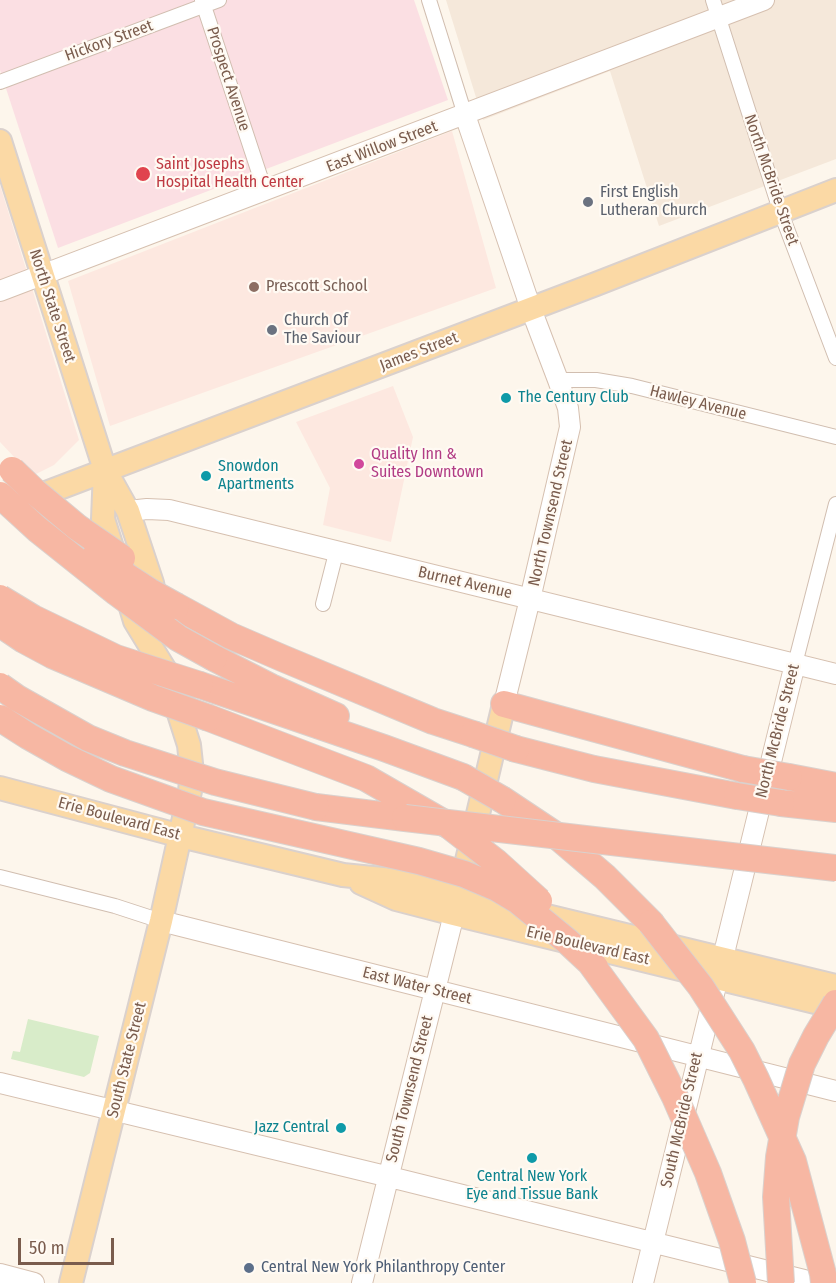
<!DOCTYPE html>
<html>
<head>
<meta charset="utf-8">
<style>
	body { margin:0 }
	#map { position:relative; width:836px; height:1283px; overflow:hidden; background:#fdf6ec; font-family:"Fira Sans Condensed",sans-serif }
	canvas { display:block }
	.scale { position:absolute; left:18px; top:1238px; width:96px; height:27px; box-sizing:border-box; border:3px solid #7a5c4d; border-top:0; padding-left:8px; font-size:18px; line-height:21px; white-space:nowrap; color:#7a5c4d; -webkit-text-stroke:4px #fffaf3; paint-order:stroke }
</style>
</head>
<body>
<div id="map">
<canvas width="836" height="1283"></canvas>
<div class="scale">50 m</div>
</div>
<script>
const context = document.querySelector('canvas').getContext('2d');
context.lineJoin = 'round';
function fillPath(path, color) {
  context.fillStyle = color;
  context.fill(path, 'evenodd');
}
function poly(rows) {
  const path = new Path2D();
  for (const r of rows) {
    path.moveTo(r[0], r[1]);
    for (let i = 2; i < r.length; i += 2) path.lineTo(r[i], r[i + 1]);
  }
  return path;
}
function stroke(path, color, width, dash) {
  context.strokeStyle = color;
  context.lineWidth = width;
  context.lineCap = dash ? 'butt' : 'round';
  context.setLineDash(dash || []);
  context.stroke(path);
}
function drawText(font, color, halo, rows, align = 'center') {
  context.font = font + ' "Fira Sans Condensed",sans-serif';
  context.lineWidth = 4.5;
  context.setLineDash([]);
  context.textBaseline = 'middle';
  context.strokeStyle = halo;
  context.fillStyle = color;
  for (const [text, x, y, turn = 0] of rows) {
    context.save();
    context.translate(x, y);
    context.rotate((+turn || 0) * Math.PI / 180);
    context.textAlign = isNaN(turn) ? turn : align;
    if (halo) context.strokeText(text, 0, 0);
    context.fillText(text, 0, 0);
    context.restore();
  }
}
fillPath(poly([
	[446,0,836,0,836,159,659,226,610,71,483,120]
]), '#f5e8da');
fillPath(poly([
	[452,131,496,288,110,426,68,281],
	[0,185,79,440,54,465,32,476,0,442],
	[393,386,413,437,391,542,323,525,330,488,296,422]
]), '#fde8e0');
fillPath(poly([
	[0,0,414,0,448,100,58,248,0,70]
]), '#fbdfe3');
fillPath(poly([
	[28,1019,99,1036,90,1073,84,1077,11,1059,13,1051,20,1052]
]), '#d8ecc9');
const street = poly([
	[202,0,265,191],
	[429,0,465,115],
	[713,0,781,213,836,358],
	[0,82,219,0],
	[558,380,596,380,632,386,836,437],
	[323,604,336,553],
	[795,664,836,504],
	[0,877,115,906,161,921]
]);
const secondary = poly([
	[465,115,531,309,558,380,568,408,570,427,530,599,504,704],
	[0,291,764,0],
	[128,511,147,509,169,510,836,674],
	[161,921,836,1091],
	[0,1083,398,1179,816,1283],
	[0,1274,34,1283],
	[362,1283,454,914],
	[643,1283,795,664]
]);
const primary = poly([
	[0,141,105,470,128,511,152,583,157,606],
	[105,470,103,519,116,560],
	[25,501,596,284,836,190],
	[0,788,181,836,343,875,402,881,836,986],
	[361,883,396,899,454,914,836,1007],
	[460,890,504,704],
	[71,1283,161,921,190,791,192,773,189,745,165,670,135,621,127,594]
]);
const highway = poly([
	[176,606,231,636,282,658,433,721,473,734],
	[214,658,271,687,336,716],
	[200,685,384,748,463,777],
	[504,704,743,769],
	[209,718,366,778,446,824],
	[516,749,594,769,737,796],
	[789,777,836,786],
	[503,800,557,836,605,877,651,923],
	[781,803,836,809],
	[316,807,405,818]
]);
stroke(street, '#d1beb0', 16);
stroke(secondary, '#d6c0b0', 22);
stroke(primary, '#dad1cd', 26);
stroke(highway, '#dad1cd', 28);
stroke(street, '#fff', 14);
stroke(secondary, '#fff', 20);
stroke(primary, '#fbd9a5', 22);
stroke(highway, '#f7b7a3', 26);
const highwayBridge = poly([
	[12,470,35,492,77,527,122,558],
	[0,495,37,529,116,592,178,638,214,658],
	[95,556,149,591,176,606],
	[0,598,33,618,116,658,200,685],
	[0,624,24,640,52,655,153,698,209,718],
	[0,686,17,698,88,738,125,753,215,782,316,807],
	[0,718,28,736,67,758,111,779,203,812,419,861,464,874,497,888,517,900,567,941,595,967],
	[473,734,516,749],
	[743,769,789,777],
	[463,777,503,800],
	[737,796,781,803],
	[405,818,836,868],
	[447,824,496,862,539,901],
	[651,923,701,987,742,1051,756,1079,793,1161,823,1274,824,1283],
	[584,954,646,1039,675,1097,708,1173,732,1241,743,1283],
	[781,1283,776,1197,779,1157,786,1117,802,1064,816,1036,836,1003]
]);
stroke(highwayBridge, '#dad1cd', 28, []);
stroke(highwayBridge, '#f7b7a3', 26);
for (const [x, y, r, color] of [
	[143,174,8,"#e0444e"],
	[588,202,6,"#6b7280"],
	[254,287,6,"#8d6e63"],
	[272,330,6,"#6b7280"],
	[506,398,6,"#0f9aa8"],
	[359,464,6,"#d1479c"],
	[206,476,6,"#0f9aa8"],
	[341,1128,6,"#0f9aa8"],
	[532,1158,6,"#0f9aa8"],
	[249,1268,6,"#5c6f8a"]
]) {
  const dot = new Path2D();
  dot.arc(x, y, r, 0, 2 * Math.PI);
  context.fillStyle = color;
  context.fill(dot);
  stroke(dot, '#fffaf3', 2);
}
drawText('16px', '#7a5c4d', '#fffaf3', [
	["Hickory Street",109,41,-20],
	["Prospect Avenue",228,79,72],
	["East Willow Street",382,147,-21],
	["North McBride Street",771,180,71],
	["North State Street",52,306,72],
	["James Street",419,352,-21],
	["Hawley Avenue",698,403,14],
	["North Townsend Street",551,513,-77],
	["Burnet Avenue",465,583,13],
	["North McBride Street",778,731,-76],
	["Erie Boulevard East",119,819,15],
	["Erie Boulevard East",588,946,13],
	["East Water Street",417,986,14],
	["South State Street",127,1060,-76],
	["South Townsend Street",410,1089,-76],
	["South McBride Street",682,1120,-77]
]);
drawText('16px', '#be3a42', '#fffaf3', [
	["Saint Josephs",156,165],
	["Hospital Health Center",156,183]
], 'left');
drawText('16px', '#5b616d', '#fffaf3', [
	["First English",600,193],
	["Lutheran Church",600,211],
	["Church Of",284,321],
	["The Saviour",284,339]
], 'left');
drawText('16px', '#785e54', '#fffaf3', [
	["Prescott School",266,287]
], 'left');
drawText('16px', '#0d838f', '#fffaf3', [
	["The Century Club",518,398],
	["Snowdon",218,467],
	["Apartments",218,485],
	["Jazz Central",329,1128,"right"],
	["Central New York",532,1177,"center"],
	["Eye and Tissue Bank",532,1195,"center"]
], 'left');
drawText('16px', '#b23c85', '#fffaf3', [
	["Quality Inn &",371,455],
	["Suites Downtown",371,473]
], 'left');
drawText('16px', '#4e5e75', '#fffaf3', [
	["Central New York Philanthropy Center",261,1268]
], 'left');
</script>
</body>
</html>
